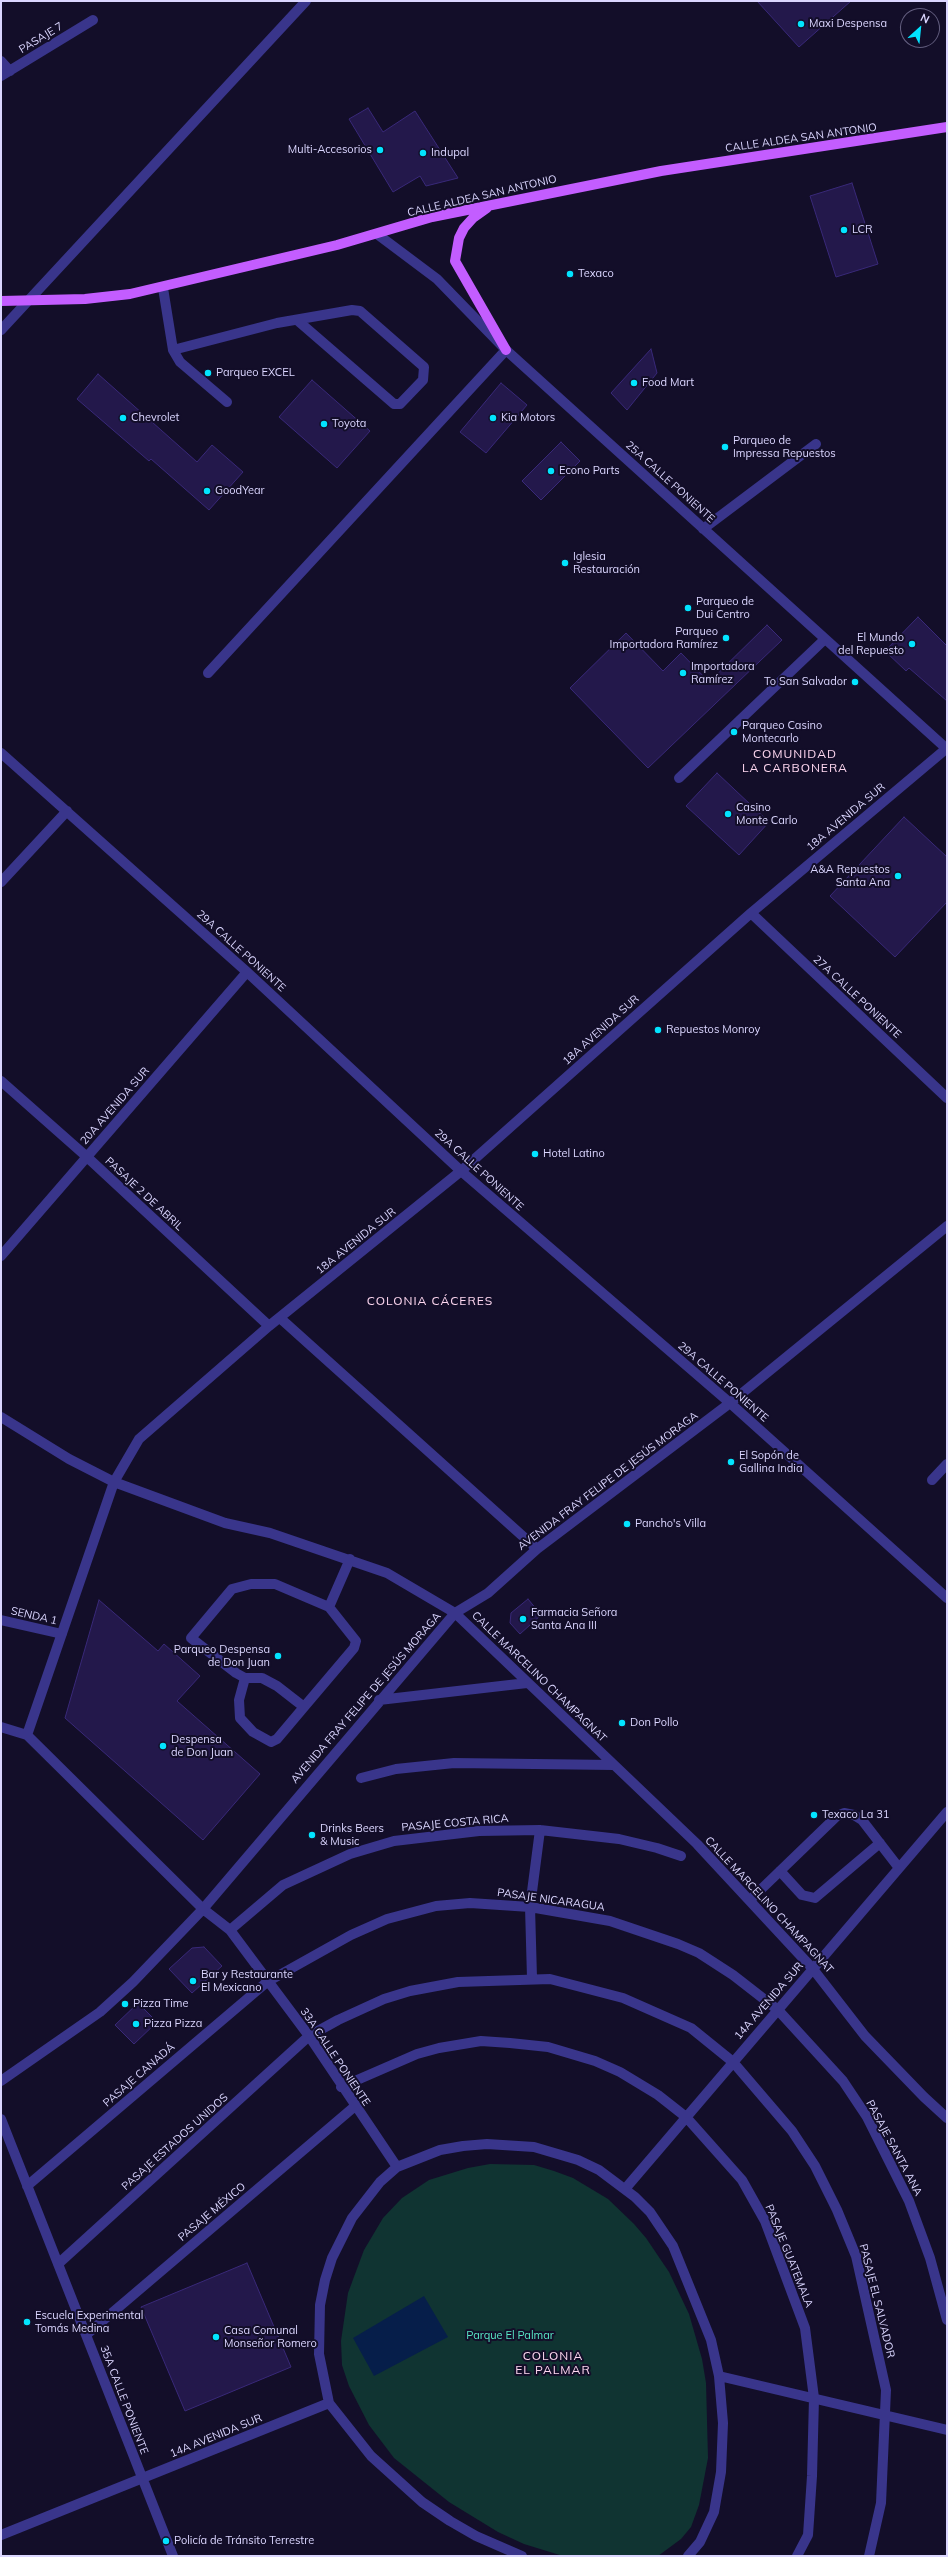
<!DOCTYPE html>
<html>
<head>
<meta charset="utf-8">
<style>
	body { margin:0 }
	#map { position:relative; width:948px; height:2557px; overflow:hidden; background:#130e29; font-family:Mulish,sans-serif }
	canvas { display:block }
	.frame { position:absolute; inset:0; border:2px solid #dbd6ff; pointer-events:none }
	.north { position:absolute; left:900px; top:8px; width:40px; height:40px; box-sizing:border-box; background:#130e29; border:1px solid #635e7f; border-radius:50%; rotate:27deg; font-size:11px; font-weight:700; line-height:16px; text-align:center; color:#dbd6ff }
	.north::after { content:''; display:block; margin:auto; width:14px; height:18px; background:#02e4ff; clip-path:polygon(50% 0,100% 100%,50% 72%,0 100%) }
</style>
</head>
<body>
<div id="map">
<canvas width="948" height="2557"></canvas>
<div class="frame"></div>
<div class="north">N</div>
</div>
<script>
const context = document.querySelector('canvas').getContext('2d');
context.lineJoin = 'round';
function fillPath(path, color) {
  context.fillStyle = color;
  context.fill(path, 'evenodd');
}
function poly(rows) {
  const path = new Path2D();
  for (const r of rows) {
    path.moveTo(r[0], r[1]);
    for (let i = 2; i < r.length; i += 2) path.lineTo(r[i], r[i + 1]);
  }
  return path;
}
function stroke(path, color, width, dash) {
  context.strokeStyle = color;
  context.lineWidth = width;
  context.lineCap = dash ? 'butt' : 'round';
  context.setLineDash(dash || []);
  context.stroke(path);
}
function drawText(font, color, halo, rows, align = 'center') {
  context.font = font + ' Mulish,sans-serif';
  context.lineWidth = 4;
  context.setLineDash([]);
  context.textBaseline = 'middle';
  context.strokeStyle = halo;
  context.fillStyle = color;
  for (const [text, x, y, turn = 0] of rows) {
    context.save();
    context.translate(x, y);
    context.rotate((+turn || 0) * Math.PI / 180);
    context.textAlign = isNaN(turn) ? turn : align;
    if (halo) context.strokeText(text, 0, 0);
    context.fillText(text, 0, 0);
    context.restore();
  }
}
fillPath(poly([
	[490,2164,534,2165,554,2171,573,2178,608,2199,634,2224,646,2238,669,2272,689,2314,702,2359,706,2383,708,2458,699,2505,691,2527,681,2539,658,2556,563,2556,524,2544,498,2532,449,2502,394,2458,369,2425,349,2386,342,2365,341,2341,348,2293,364,2250,383,2218,402,2198,429,2180,468,2168]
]), '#103432');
fillPath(poly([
	[424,2296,448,2337,374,2376,353,2338]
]), '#061e4a');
const building = poly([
	[757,1,851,1,799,47,757,1],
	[368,108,383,132,415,111,458,178,426,186,420,176,393,192,349,119,368,108],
	[852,183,878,264,836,277,810,196,852,183],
	[651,349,657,373,627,410,611,393,651,349],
	[98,374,197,462,212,445,243,472,209,510,151,459,149,461,77,399,98,374],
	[312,380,370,431,337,468,279,417,312,380],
	[501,383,527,405,486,453,460,432,501,383],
	[561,442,580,461,541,500,522,481,561,442],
	[918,617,947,646,947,701,909,668,906,671,885,651,918,617],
	[767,625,782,640,648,768,570,688,626,633,663,671,681,653,709,682,767,625],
	[717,773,769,822,739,855,686,806,717,773],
	[904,817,947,857,947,902,895,957,830,896,904,817],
	[528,1599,541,1615,520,1634,510,1623,511,1613,528,1599],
	[99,1600,158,1651,164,1644,200,1676,177,1701,260,1774,203,1840,65,1718,99,1600],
	[204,1947,222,1966,192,1993,169,1969,192,1948,204,1947],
	[138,2003,157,2022,134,2044,115,2025,138,2003],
	[247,2263,291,2367,185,2411,141,2307,247,2263]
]);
fillPath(building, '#23184b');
stroke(building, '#392979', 1);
stroke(poly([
	[1,61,10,71],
	[1,76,93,20],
	[377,234,437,279,506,350,947,749],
	[163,288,173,350,180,362,227,402],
	[1,330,306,1],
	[173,350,277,323,352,310,360,311,424,367,423,380,400,404,394,404,297,320],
	[703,529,816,444],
	[208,673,506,350],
	[1,753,247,972,461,1171,730,1403,947,1598],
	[679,778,825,639],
	[1,882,67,811],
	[751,913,947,1098],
	[1,1081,87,1157,269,1326],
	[1,1256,247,972],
	[280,1318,537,1549],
	[1,1417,69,1459,114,1482,225,1523,270,1533,387,1573,455,1613,697,1844,813,1969,865,2036,924,2097,947,2118],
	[932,1480,947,1464],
	[329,1607,350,1559],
	[1,1620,62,1634],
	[245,1678,239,1700,240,1718,253,1732,271,1742,277,1739,304,1707,354,1648,356,1641,329,1607,275,1584,251,1584,232,1589,191,1638,236,1673,245,1678,262,1678,277,1686,304,1707],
	[379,1700,527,1683],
	[1,1727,27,1735],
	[361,1778,396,1769,454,1763,614,1765],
	[780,1871,802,1895,815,1898,880,1843],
	[750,1900,837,1816,844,1813,854,1815,862,1820,899,1868],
	[230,1930,283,1885,350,1854,394,1841,479,1831,540,1830,619,1839,657,1848,681,1856],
	[532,1978,530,1907,540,1830],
	[1,2081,100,2012,133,1982,203,1909,455,1613,488,1593,537,1549,730,1403,947,1226],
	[341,2087,417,2054,439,2048,481,2041,510,2043,548,2047,595,2061,620,2072,658,2095,686,2117,742,2180,765,2221,805,2328,814,2398,812,2476,808,2535,797,2556],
	[1,2119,173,2556],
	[397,2167,309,2036,230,1930,203,1909,27,1735,114,1482,139,1439,269,1326,461,1171,751,913,947,748],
	[27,2186,267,1982,351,1935,387,1919,436,1906,470,1903,530,1907,610,1921,678,1944,699,1953,733,1975,778,2010,843,2081,867,2117,909,2201,930,2258,947,2320],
	[625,2189,947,1812],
	[58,2264,309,2036,338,2020,384,1999,410,1991,458,1982,550,1979,623,1998,691,2028,733,2062,792,2131,815,2166,837,2210,856,2256,886,2390,881,2503,869,2556],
	[86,2335,354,2107],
	[719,2376,947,2430],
	[1,2535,329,2403],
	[522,2556,476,2536,450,2521,422,2502,371,2456,329,2403,319,2354,320,2305,325,2280,332,2258,352,2218,380,2182,397,2167,440,2150,463,2146,487,2144,534,2147,578,2160,599,2170,635,2197,650,2212,673,2246,711,2340,719,2376,723,2423,721,2472,714,2512,700,2542,688,2556]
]), '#39358b', 10);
stroke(poly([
	[487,208,473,218,464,228,459,238,455,261,506,350],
	[1,301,85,299,130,294,337,245,432,217,492,205,661,171,947,127]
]), '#c35dff', 10);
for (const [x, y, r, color] of [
	[801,24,4,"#02e4ff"],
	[380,150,4,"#02e4ff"],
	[423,153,4,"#02e4ff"],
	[844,230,4,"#02e4ff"],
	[570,274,4,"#02e4ff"],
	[208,373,4,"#02e4ff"],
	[634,383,4,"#02e4ff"],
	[123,418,4,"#02e4ff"],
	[493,418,4,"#02e4ff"],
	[324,424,4,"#02e4ff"],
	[725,447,4,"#02e4ff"],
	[551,471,4,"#02e4ff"],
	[207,491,4,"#02e4ff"],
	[565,563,4,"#02e4ff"],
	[688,608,4,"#02e4ff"],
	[726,638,4,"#02e4ff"],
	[912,644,4,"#02e4ff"],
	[683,673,4,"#02e4ff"],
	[855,682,4,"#02e4ff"],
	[734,732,4,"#02e4ff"],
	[728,814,4,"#02e4ff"],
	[898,876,4,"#02e4ff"],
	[658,1030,4,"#02e4ff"],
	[535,1154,4,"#02e4ff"],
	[731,1462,4,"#02e4ff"],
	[627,1524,4,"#02e4ff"],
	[523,1619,4,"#02e4ff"],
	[278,1656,4,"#02e4ff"],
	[622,1723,4,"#02e4ff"],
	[163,1746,4,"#02e4ff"],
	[814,1815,4,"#02e4ff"],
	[312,1835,4,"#02e4ff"],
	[193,1981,4,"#02e4ff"],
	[125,2004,4,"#02e4ff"],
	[136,2024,4,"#02e4ff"],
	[27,2322,4,"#02e4ff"],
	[216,2337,4,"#02e4ff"],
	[166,2541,4,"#02e4ff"]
]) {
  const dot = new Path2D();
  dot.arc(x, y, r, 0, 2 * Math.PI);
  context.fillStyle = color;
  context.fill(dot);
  stroke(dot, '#130e29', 1.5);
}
drawText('11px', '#dbd6ff', '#130e29', [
	["Maxi Despensa",809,24],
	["Multi-Accesorios",372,150,"right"],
	["Indupal",431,153],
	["LCR",852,230],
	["Texaco",578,274],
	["Parqueo EXCEL",216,373],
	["Food Mart",642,383],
	["Chevrolet",131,418],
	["Kia Motors",501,418],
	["Toyota",332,424],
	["Parqueo de",733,441],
	["Impressa Repuestos",733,454],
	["Econo Parts",559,471],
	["GoodYear",215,491],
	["Iglesia",573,557],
	["Restauración",573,570],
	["Parqueo de",696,602],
	["Dui Centro",696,615],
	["Parqueo",718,632,"right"],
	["Importadora Ramírez",718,645,"right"],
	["El Mundo",904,638,"right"],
	["del Repuesto",904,651,"right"],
	["Importadora",691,667],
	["Ramírez",691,680],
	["To San Salvador",847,682,"right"],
	["Parqueo Casino",742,726],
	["Montecarlo",742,739],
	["Casino",736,808],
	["Monte Carlo",736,821],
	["A&A Repuestos",890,870,"right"],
	["Santa Ana",890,883,"right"],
	["Repuestos Monroy",666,1030],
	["Hotel Latino",543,1154],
	["El Sopón de",739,1456],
	["Gallina India",739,1469],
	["Pancho's Villa",635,1524],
	["Farmacia Señora",531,1613],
	["Santa Ana III",531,1626],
	["Parqueo Despensa",270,1650,"right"],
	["de Don Juan",270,1663,"right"],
	["Don Pollo",630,1723],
	["Despensa",171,1740],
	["de Don Juan",171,1753],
	["Texaco La 31",822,1815],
	["Drinks Beers",320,1829],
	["& Music",320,1842],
	["Bar y Restaurante",201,1975],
	["El Mexicano",201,1988],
	["Pizza Time",133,2004],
	["Pizza Pizza",144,2024],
	["Escuela Experimental",35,2316],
	["Tomás Medina",35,2329],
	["Casa Comunal",224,2331],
	["Monseñor Romero",224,2344],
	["Policía de Tránsito Terrestre",174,2541]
], 'left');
drawText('11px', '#dbd6ff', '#130e29', [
	["PASAJE 7",41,38,-31],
	["CALLE ALDEA SAN ANTONIO",801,138,-8],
	["CALLE ALDEA SAN ANTONIO",482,196,-13],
	["25A CALLE PONIENTE",670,482,42],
	["18A AVENIDA SUR",846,817,-40],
	["29A CALLE PONIENTE",241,951,42],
	["27A CALLE PONIENTE",857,997,43],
	["18A AVENIDA SUR",601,1030,-42],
	["20A AVENIDA SUR",115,1106,-49],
	["29A CALLE PONIENTE",479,1170,42],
	["PASAJE 2 DE ABRIL",144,1194,43],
	["18A AVENIDA SUR",356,1241,-39],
	["29A CALLE PONIENTE",723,1382,41],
	["AVENIDA FRAY FELIPE DE JESÚS MORAGA",608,1481,-37],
	["SENDA 1",34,1616,13],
	["CALLE MARCELINO CHAMPAGNAT",539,1677,44],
	["AVENIDA FRAY FELIPE DE JESÚS MORAGA",366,1698,-49],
	["PASAJE COSTA RICA",455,1823,-5],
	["PASAJE NICARAGUA",551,1900,8],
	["CALLE MARCELINO CHAMPAGNAT",769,1905,47],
	["14A AVENIDA SUR",769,2001,-49],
	["33A CALLE PONIENTE",335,2057,56],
	["PASAJE CANADÁ",139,2075,-41],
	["PASAJE ESTADOS UNIDOS",175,2142,-42],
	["PASAJE SANTA ANA",894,2148,62],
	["PASAJE MÉXICO",212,2212,-40],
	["PASAJE GUATEMALA",789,2256,68],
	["PASAJE EL SALVADOR",877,2301,76],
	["35A CALLE PONIENTE",124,2400,69],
	["14A AVENIDA SUR",216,2436,-22]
]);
drawText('11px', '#58e9c6', '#130e29', [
	["Parque El Palmar",510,2336]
]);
context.letterSpacing = '1px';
drawText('12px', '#ffd8f1', '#130e29', [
	["COMUNIDAD",795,754],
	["LA CARBONERA",795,768],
	["COLONIA CÁCERES",430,1301],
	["COLONIA",553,2356],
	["EL PALMAR",553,2370]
]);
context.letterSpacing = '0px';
</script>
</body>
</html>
